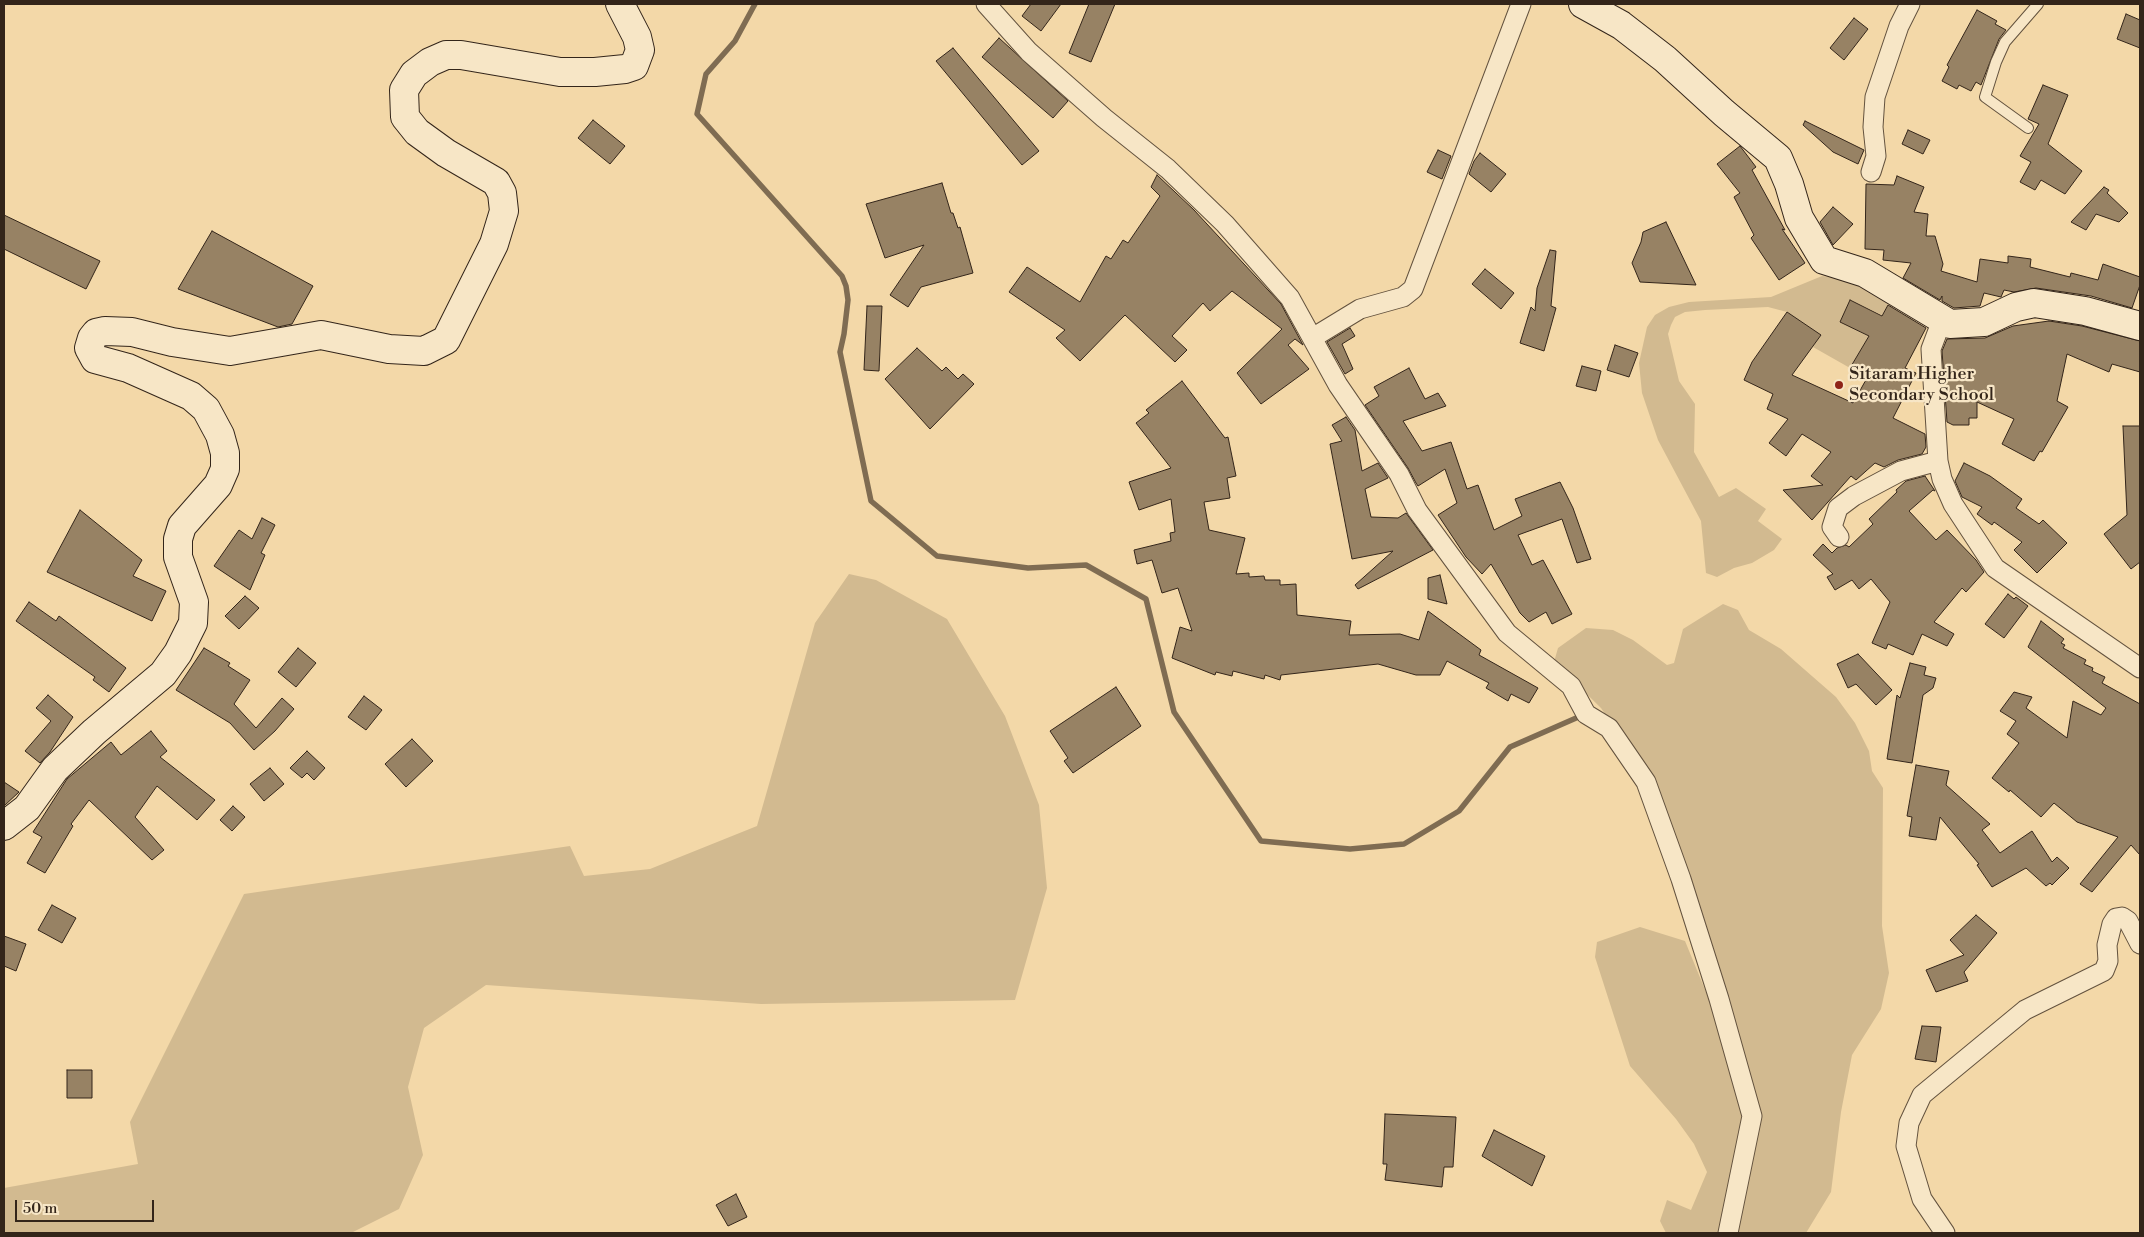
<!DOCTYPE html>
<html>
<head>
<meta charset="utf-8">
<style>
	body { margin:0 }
	#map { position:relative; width:2144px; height:1237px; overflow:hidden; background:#f3d8a8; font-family:"Libre Bodoni",serif }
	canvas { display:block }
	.frame { position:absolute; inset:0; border:5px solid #33251a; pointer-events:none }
	.scale { position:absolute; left:15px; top:1200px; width:139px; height:22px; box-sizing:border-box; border:2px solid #33251a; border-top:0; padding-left:6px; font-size:15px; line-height:18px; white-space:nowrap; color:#33251a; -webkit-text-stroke:4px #f7e6c6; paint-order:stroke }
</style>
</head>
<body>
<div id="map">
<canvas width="2144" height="1237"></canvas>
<div class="frame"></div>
<div class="scale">50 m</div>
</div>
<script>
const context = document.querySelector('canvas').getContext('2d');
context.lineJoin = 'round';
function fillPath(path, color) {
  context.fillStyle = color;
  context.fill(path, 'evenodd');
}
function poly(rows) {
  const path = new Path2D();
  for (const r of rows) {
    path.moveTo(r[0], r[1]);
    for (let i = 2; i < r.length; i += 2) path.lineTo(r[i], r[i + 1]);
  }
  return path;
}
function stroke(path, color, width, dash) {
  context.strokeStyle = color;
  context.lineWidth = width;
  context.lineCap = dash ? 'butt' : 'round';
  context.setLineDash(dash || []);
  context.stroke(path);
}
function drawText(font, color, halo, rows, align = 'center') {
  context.font = font + ' "Libre Bodoni",serif';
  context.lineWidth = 4.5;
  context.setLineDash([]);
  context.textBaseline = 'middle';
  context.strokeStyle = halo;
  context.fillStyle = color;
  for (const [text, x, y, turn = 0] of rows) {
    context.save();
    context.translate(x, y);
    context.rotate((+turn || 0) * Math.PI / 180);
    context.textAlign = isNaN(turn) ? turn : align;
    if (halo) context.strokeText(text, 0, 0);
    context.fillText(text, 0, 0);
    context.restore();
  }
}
fillPath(poly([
	[1822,276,1856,280,1891,300,1882,315,1850,300,1840,322,1869,336,1850,368,1813,347,1820,335,1787,312,1768,307,1705,310,1685,312,1675,317,1671,325,1668,334,1679,381,1695,404,1694,452,1719,497,1736,488,1766,509,1758,521,1782,539,1774,550,1752,563,1734,568,1717,577,1706,573,1701,521,1658,440,1642,393,1639,363,1647,327,1655,315,1669,307,1689,302,1771,297],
	[849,574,876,580,947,619,1005,716,1039,805,1047,888,1015,1000,761,1004,486,985,424,1028,408,1087,423,1155,399,1209,351,1233,4,1233,4,1188,138,1164,130,1122,244,894,570,846,584,876,650,869,757,826,815,623],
	[1723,604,1738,610,1749,630,1781,649,1836,697,1855,723,1869,751,1872,771,1883,788,1882,926,1889,973,1881,1009,1852,1055,1841,1112,1831,1192,1806,1233,1666,1233,1660,1221,1667,1200,1691,1210,1707,1172,1694,1144,1676,1119,1630,1066,1595,957,1597,942,1640,927,1685,941,1706,992,1723,987,1657,790,1601,708,1554,662,1558,648,1586,628,1613,630,1633,640,1667,665,1674,663,1683,629]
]), '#d2ba90');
stroke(poly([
	[755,4,735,41,706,74,697,114,842,276,846,286,848,300,844,334,840,352,871,501,937,556,1028,568,1086,565,1146,599,1174,712,1261,841,1350,849,1404,844,1459,811,1510,747,1583,715]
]), '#7f6c52', 5.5);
const building = poly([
	[1031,4,1061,4,1041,31,1022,16,1031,4],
	[1089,4,1115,4,1091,62,1069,53,1089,4],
	[1977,10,1997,21,1995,24,2006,30,1999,39,1981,85,1976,82,1971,91,1959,85,1957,89,1942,81,1949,67,1947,65,1977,10],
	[2126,14,2140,20,2140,48,2117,39,2126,14],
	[1854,18,1868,29,1844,60,1830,48,1854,18],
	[999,38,1068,101,1053,118,982,57,999,38],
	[953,48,1039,151,1022,165,936,61,953,48],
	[2043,85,2068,95,2048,144,2082,171,2065,194,2041,180,2035,190,2020,182,2031,162,2020,156,2039,124,2028,119,2043,85],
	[593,120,625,146,610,164,578,138,593,120],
	[1805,121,1864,150,1858,164,1833,152,1803,125,1805,121],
	[1908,130,1930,140,1923,154,1902,144,1908,130],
	[1740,146,1756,167,1752,170,1785,230,1782,229,1805,263,1779,280,1751,238,1754,235,1734,197,1740,193,1717,164,1740,146],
	[1438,150,1451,156,1442,179,1427,172,1438,150],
	[1480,153,1506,174,1491,192,1469,174,1474,161,1480,153],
	[1157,175,1194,210,1281,304,1303,345,1295,339,1288,345,1309,369,1261,404,1237,373,1282,329,1232,291,1210,311,1203,303,1172,336,1187,350,1175,362,1125,315,1080,361,1056,338,1065,330,1009,292,1027,267,1080,302,1106,256,1111,259,1123,240,1128,243,1160,196,1151,187,1157,175],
	[1897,176,1924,187,1914,212,1928,214,1926,236,1935,236,1943,264,1941,271,1977,282,1980,259,2008,263,2008,256,2031,259,2030,267,2070,277,2071,273,2098,280,2103,264,2140,277,2140,285,2132,308,2091,296,2036,288,2014,292,2004,290,2001,297,1984,293,1980,306,1954,308,1942,301,1942,296,1940,300,1903,278,1911,263,1883,260,1884,250,1865,249,1866,184,1894,185,1897,176],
	[942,183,951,213,953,213,958,228,960,227,973,273,921,287,908,307,890,295,924,245,885,258,866,204,942,183],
	[2104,187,2109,190,2107,193,2128,213,2119,222,2096,214,2086,230,2071,222,2104,187],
	[1833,207,1853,224,1833,245,1820,222,1833,207],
	[4,215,100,261,86,289,4,249,4,215],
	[1666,222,1696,285,1640,282,1632,263,1641,242,1643,232,1666,222],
	[212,231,313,286,292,324,278,327,178,289,212,231],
	[1550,250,1556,251,1551,306,1556,308,1544,351,1520,343,1531,307,1535,311,1537,288,1550,250],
	[1485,269,1514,293,1501,309,1472,284,1485,269],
	[1850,300,1882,316,1888,305,1926,328,1905,368,1916,373,1893,418,1925,434,1926,447,1922,454,1898,460,1884,467,1875,463,1856,480,1851,476,1812,520,1783,490,1823,485,1811,476,1831,452,1802,434,1786,456,1769,443,1788,419,1767,409,1773,394,1744,380,1752,362,1787,312,1821,335,1792,375,1853,403,1867,378,1850,368,1869,336,1840,322,1850,300],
	[867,306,882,306,879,371,864,370,867,306],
	[2049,321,2082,326,2140,341,2140,372,2112,364,2109,372,2067,354,2057,401,2068,407,2042,452,2040,451,2034,461,2002,444,2014,419,1977,402,1977,418,1969,418,1969,425,1953,425,1947,422,1942,351,1947,339,1985,338,2013,326,2049,321],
	[1350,328,1355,336,1342,344,1353,369,1345,374,1327,342,1350,328],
	[1615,345,1638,353,1629,377,1607,370,1615,345],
	[917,348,942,371,946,367,958,379,963,374,974,384,930,429,885,379,917,348],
	[1582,366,1601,371,1596,391,1576,386,1582,366],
	[1409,368,1425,399,1438,393,1446,406,1403,421,1422,451,1451,442,1467,489,1478,485,1494,530,1522,516,1515,499,1560,482,1573,508,1591,559,1577,563,1562,519,1518,535,1532,565,1543,560,1572,614,1552,624,1546,612,1529,622,1520,613,1491,564,1482,574,1466,557,1438,515,1457,503,1445,469,1418,486,1416,483,1408,468,1365,405,1379,396,1374,387,1409,368],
	[1182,381,1225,438,1228,437,1236,476,1227,478,1230,498,1204,502,1209,530,1245,538,1236,574,1249,573,1249,577,1264,576,1265,580,1280,580,1280,585,1296,584,1297,615,1351,621,1349,635,1400,634,1419,640,1428,611,1481,650,1479,655,1538,688,1529,703,1511,694,1508,701,1486,688,1489,683,1447,661,1440,675,1416,675,1378,664,1281,675,1280,680,1265,675,1264,679,1233,671,1232,676,1216,672,1215,675,1172,658,1180,627,1192,631,1178,588,1162,593,1152,560,1137,564,1134,550,1171,541,1170,533,1175,532,1171,499,1139,510,1129,482,1171,468,1136,423,1149,413,1146,410,1182,381],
	[1346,417,1355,430,1362,471,1378,463,1388,478,1365,489,1371,517,1398,518,1406,513,1433,550,1358,589,1355,585,1393,551,1352,559,1330,444,1342,441,1332,425,1346,417],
	[2123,426,2140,426,2140,562,2131,569,2104,534,2127,515,2123,426],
	[1964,463,1990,476,2022,499,2016,508,2039,524,2043,520,2067,543,2037,573,2014,550,2022,542,1994,522,1992,525,1977,514,1982,507,1962,497,1955,481,1964,463],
	[1925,476,1935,491,1933,490,1909,511,1936,540,1947,530,1976,560,1984,572,1966,592,1962,588,1934,622,1954,634,1947,646,1922,634,1913,655,1888,644,1886,649,1872,643,1890,602,1871,579,1859,589,1852,580,1835,590,1827,577,1833,574,1813,555,1823,544,1832,553,1837,548,1846,545,1849,547,1873,524,1869,519,1897,492,1896,490,1906,481,1925,476],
	[80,510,142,560,133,576,166,591,152,621,47,572,80,510],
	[262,518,275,525,261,553,265,555,250,590,214,566,239,530,252,539,262,518],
	[1440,575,1447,604,1428,599,1428,578,1440,575],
	[2008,594,2014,599,2016,597,2028,606,2004,638,1985,624,2008,594],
	[245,596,259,608,239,629,225,616,245,596],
	[29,602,56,621,59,616,126,668,109,692,93,680,95,677,16,621,29,602],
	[2041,621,2064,639,2061,643,2065,645,2063,648,2086,660,2084,664,2093,668,2092,671,2105,677,2102,683,2140,704,2140,855,2131,845,2092,892,2080,884,2118,837,2077,822,2054,803,2041,817,2010,790,2009,792,1992,778,2019,743,2007,734,2016,721,2000,711,2014,692,2032,697,2026,708,2067,738,2073,701,2101,715,2106,708,2028,647,2041,621],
	[204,648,230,663,228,666,250,680,234,704,256,728,282,698,294,709,275,731,254,750,230,723,176,690,204,648],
	[298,648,316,663,296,687,278,672,298,648],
	[1858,654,1892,690,1876,705,1856,684,1848,688,1837,664,1858,654],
	[1910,663,1926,667,1924,675,1936,678,1933,688,1923,695,1912,763,1887,759,1897,695,1900,698,1910,663],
	[1116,687,1141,726,1073,773,1064,761,1068,758,1050,731,1116,687],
	[48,695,73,717,50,752,40,763,25,751,51,721,36,708,48,695],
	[364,696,382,710,366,730,348,717,364,696],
	[151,731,167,751,160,757,215,800,197,820,157,786,135,817,164,850,152,860,89,800,71,824,73,826,45,873,27,863,42,837,33,832,67,779,111,742,121,755,151,731],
	[412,739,433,761,406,787,385,764,412,739],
	[307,751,325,768,314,780,307,773,302,778,290,768,307,751],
	[1916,765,1949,771,1946,785,1990,824,1982,830,2000,853,2032,831,2052,862,2057,857,2069,868,2052,885,2050,883,2046,886,2026,868,1992,887,1977,865,1979,864,1940,817,1936,840,1909,836,1912,817,1907,816,1916,765],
	[270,768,284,784,264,801,250,784,270,768],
	[4,782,19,792,4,806,4,782],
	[233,806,245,817,232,831,220,820,233,806],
	[52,905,76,918,62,943,38,930,52,905],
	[1976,915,1997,933,1964,972,1968,981,1936,992,1926,970,1964,955,1950,940,1976,915],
	[4,936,26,944,16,971,4,966,4,936],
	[1922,1026,1941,1027,1936,1062,1915,1059,1922,1026],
	[67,1070,92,1070,92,1098,67,1098,67,1070],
	[1385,1114,1456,1117,1453,1167,1444,1167,1442,1187,1385,1180,1387,1164,1383,1164,1385,1114],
	[1494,1130,1545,1156,1532,1186,1482,1156,1494,1130],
	[736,1194,747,1217,728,1226,716,1205,736,1194]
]);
fillPath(building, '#978264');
stroke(building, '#33251a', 1);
const lane = poly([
	[2028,128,1985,97,1996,62,2005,42,2038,4]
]);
const street = poly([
	[986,4,1029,52,1104,118,1168,169,1225,224,1290,298,1338,385,1399,474,1417,510,1507,633,1571,686,1586,714,1609,728,1646,782,1681,879,1719,999,1752,1116,1728,1233],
	[1871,172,1876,156,1873,127,1875,97,1899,26,1910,4],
	[1942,320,1931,349,1938,461,1942,479,1953,504,1995,568,2140,668],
	[1314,337,1360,309,1403,297,1413,289,1521,4],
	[1839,537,1832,527,1838,508,1854,496,1901,471,1938,461],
	[1945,1233,1922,1199,1906,1146,1909,1123,1922,1095,2025,1010,2104,971,2108,961,2107,945,2112,924,2116,918,2122,917,2128,921,2140,944]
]);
const secondary = poly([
	[1583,4,1621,25,1665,59,1724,113,1778,158,1789,184,1799,218,1824,260,1865,273,1950,324,1984,322,2016,307,2034,303,2085,311,2140,326],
	[4,826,27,808,55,769,94,732,163,674,178,653,193,623,194,602,178,557,178,539,182,526,218,485,225,469,225,453,220,435,206,409,191,396,128,368,95,359,89,348,92,338,96,333,105,331,132,332,172,342,230,351,321,335,389,349,424,351,446,340,494,244,504,211,502,193,496,182,446,153,417,132,405,117,404,90,414,74,430,62,446,55,461,55,560,72,595,72,625,69,634,66,640,50,637,37,620,4]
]);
stroke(lane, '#63523e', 12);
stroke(street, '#63523e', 21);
stroke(secondary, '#33251a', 30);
stroke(lane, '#f7e6c6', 10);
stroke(street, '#f7e6c6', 19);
stroke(secondary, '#f7e6c6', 28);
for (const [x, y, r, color] of [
	[1839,385,5,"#8f2418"]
]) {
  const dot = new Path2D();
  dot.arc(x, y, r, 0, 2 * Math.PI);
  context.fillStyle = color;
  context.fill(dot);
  stroke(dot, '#f7e6c6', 2);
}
drawText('18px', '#33251a', '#f7e6c6', [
	["Sitaram Higher",1849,375],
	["Secondary School",1849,396]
], 'left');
</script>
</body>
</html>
